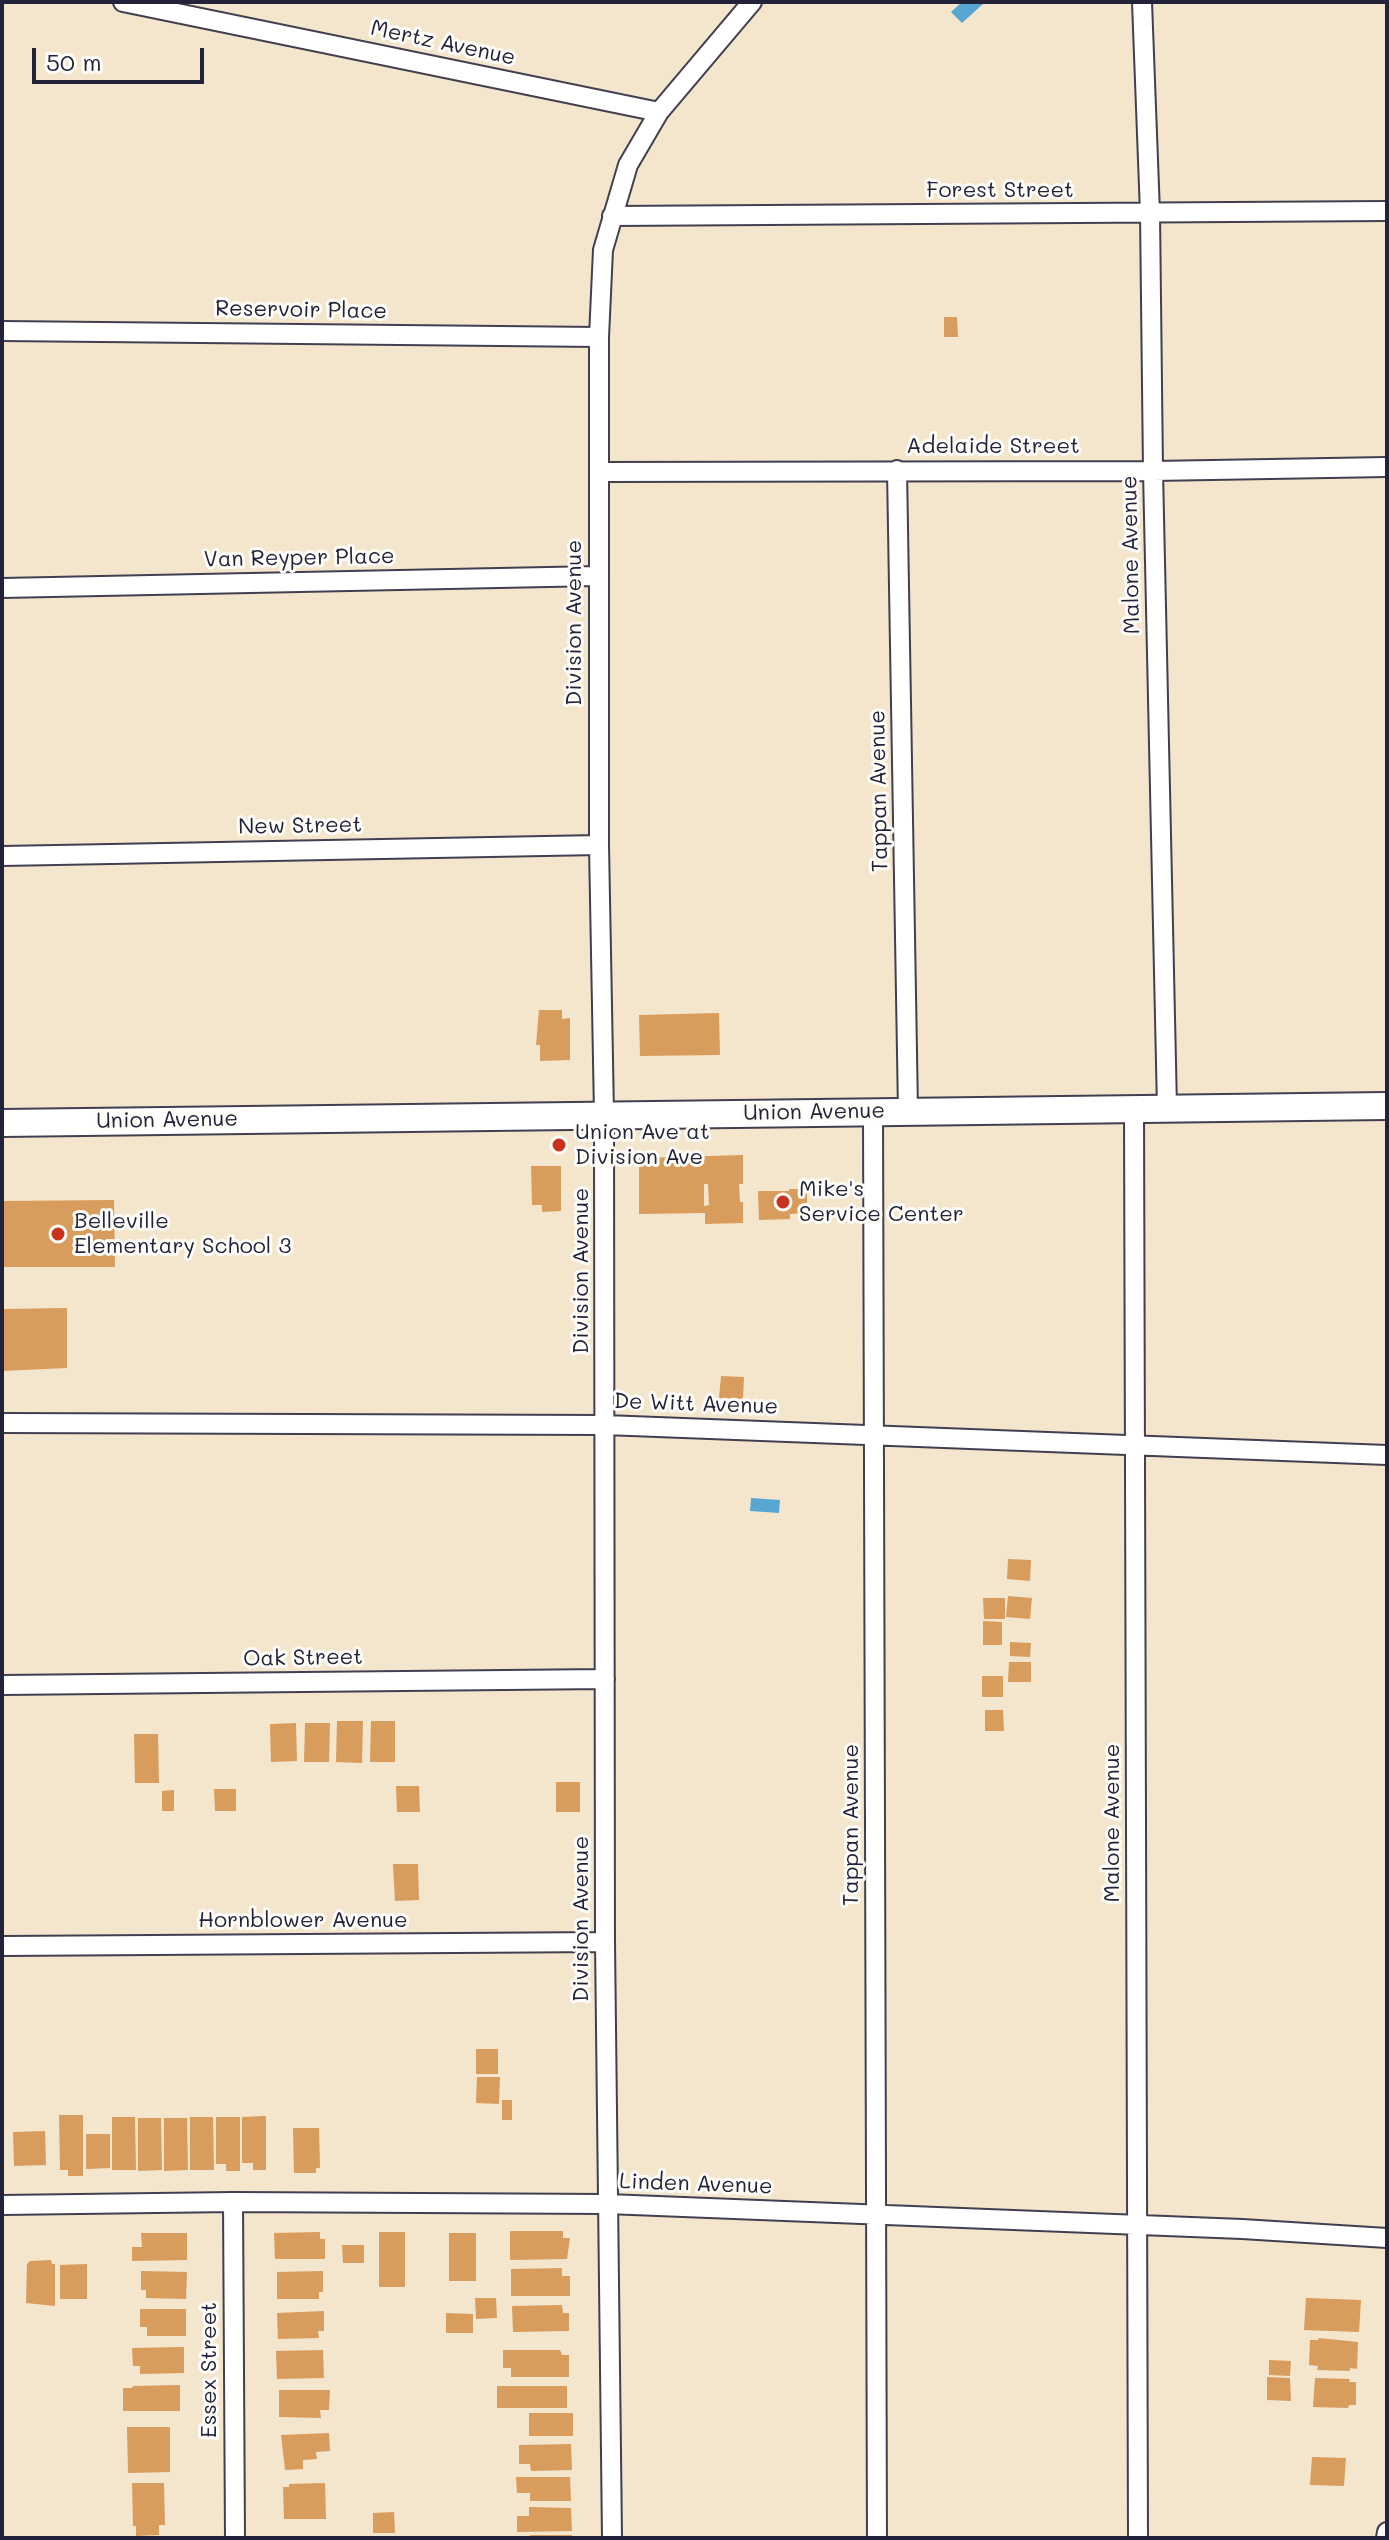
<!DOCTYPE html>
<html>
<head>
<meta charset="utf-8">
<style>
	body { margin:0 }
	#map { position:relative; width:1389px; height:2540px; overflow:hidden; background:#f4e5cd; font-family:Mali,sans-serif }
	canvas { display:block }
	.frame { position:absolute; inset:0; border:4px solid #22223b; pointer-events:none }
	.scale { position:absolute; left:32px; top:48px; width:172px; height:36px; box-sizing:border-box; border:4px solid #22223b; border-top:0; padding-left:10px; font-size:24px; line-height:28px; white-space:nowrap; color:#22223b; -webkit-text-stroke:6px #fdfcf7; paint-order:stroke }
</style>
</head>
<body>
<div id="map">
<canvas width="1389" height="2540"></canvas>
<div class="frame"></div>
<div class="scale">50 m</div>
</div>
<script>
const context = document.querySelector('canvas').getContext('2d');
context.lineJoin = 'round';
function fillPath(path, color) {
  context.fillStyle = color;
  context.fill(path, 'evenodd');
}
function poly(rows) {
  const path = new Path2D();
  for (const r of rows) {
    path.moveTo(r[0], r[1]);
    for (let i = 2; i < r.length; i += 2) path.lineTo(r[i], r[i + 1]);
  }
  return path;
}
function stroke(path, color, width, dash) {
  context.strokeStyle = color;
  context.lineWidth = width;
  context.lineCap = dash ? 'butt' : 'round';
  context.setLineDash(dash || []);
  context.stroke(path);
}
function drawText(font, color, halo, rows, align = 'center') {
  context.font = font + ' Mali,sans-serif';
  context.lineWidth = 6;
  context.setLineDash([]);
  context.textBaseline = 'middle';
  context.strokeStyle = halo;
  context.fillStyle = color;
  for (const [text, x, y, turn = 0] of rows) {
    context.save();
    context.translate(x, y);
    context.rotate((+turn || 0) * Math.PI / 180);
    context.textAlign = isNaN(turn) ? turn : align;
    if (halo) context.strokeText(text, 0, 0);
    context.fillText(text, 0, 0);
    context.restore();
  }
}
fillPath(poly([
	[962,2,983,2,983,4,962,23,951,12],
	[751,1498,780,1500,779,1513,750,1511]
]), '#58a6d2');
fillPath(poly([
	[944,317,957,317,958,337,944,337],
	[539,1010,562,1010,562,1019,570,1018,570,1060,540,1061,540,1045,536,1045],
	[719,1013,720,1055,640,1056,639,1015],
	[743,1155,743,1184,739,1184,740,1202,743,1202,743,1223,705,1224,705,1213,639,1214,639,1158],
	[704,1184,708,1184,709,1205,704,1206],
	[531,1166,561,1166,561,1211,542,1212,542,1205,532,1205],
	[789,1189,807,1189,807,1213,790,1214,790,1219,759,1220,758,1191,789,1191],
	[114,1200,115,1267,2,1267,2,1201],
	[67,1308,67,1368,2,1371,2,1309],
	[721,1376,744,1377,743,1399,719,1398],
	[1008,1559,1031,1560,1030,1581,1007,1579],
	[1008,1596,1032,1598,1030,1619,1006,1617],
	[983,1598,1005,1598,1005,1619,984,1619],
	[983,1621,1002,1622,1002,1645,983,1645],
	[1010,1642,1031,1643,1030,1657,1010,1656],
	[1009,1662,1031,1662,1031,1682,1008,1682],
	[982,1676,1003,1676,1003,1697,982,1697],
	[985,1710,1003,1710,1004,1731,985,1731],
	[337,1721,363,1721,362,1763,336,1762],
	[371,1721,395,1721,395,1762,370,1762],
	[296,1723,297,1761,271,1762,270,1724],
	[305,1723,330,1723,329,1762,304,1762],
	[134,1734,158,1734,159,1783,135,1783],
	[556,1782,580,1782,580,1812,556,1812],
	[396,1786,419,1786,420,1812,397,1812],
	[214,1789,236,1789,236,1811,215,1811],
	[174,1790,174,1811,162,1811,162,1791],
	[393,1864,418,1864,419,1900,395,1901],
	[476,2049,498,2049,498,2074,476,2074],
	[477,2077,500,2077,499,2104,476,2103],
	[502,2100,512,2100,512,2120,502,2120],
	[59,2115,83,2115,83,2176,68,2176,68,2170,60,2170],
	[266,2116,266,2170,253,2170,253,2163,242,2163,242,2117],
	[112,2117,135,2117,136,2170,112,2170],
	[190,2117,213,2117,214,2170,190,2170],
	[216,2117,240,2117,240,2171,226,2171,226,2164,216,2164],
	[138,2118,161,2118,162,2170,138,2171],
	[164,2118,187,2118,188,2170,164,2171],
	[293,2128,319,2128,320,2168,316,2168,316,2173,294,2173],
	[45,2131,46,2165,14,2166,13,2132],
	[86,2134,110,2134,110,2168,86,2169],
	[510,2231,563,2231,563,2238,570,2238,567,2259,510,2260],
	[320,2232,320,2239,325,2239,325,2259,275,2259,274,2233],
	[379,2232,405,2232,405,2287,379,2287],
	[141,2233,187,2233,187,2260,132,2261,132,2247,142,2247],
	[449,2233,476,2233,476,2281,449,2281],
	[342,2245,364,2245,364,2263,343,2263],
	[51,2260,52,2264,55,2264,55,2306,26,2303,27,2264,30,2261],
	[87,2264,87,2299,60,2299,60,2265],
	[562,2268,562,2276,570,2276,570,2296,511,2296,511,2269],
	[141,2271,187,2272,186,2299,146,2298,146,2290,141,2290],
	[323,2271,323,2292,319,2292,319,2299,277,2299,277,2272],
	[475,2298,496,2298,497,2318,476,2319],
	[1306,2298,1361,2300,1359,2332,1304,2330],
	[562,2305,563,2313,569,2313,569,2331,513,2332,512,2306],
	[140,2309,186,2309,186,2336,147,2336,147,2327,140,2327],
	[324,2311,324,2331,318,2331,319,2338,278,2339,277,2313],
	[446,2313,473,2314,473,2333,446,2333],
	[1319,2338,1358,2342,1357,2369,1350,2368,1350,2371,1317,2370,1318,2366,1309,2365,1310,2340,1318,2340],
	[184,2347,184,2373,140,2374,140,2366,133,2366,132,2348],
	[323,2350,324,2378,277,2379,276,2351],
	[503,2350,560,2350,562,2355,569,2355,569,2377,511,2377,511,2368,503,2368],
	[1269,2360,1291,2361,1290,2376,1269,2375],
	[1267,2377,1290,2378,1291,2401,1267,2400],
	[1315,2378,1350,2379,1349,2382,1356,2382,1356,2405,1349,2405,1348,2408,1313,2407],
	[180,2385,180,2411,123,2411,123,2388,132,2388,133,2386],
	[497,2386,567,2386,567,2408,497,2408],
	[279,2390,330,2390,329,2410,320,2410,321,2418,279,2417],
	[529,2413,573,2413,573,2436,529,2436],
	[127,2427,170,2427,170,2472,128,2473],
	[329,2433,330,2451,316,2452,317,2459,303,2460,303,2469,285,2470,281,2435],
	[571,2444,572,2470,531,2471,530,2464,519,2464,519,2445],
	[1312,2457,1346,2458,1344,2486,1310,2485],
	[516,2477,570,2477,571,2501,530,2501,530,2493,517,2493],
	[132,2483,164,2483,165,2525,159,2525,159,2535,136,2536,136,2526,133,2526],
	[325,2483,326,2519,284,2519,283,2487,289,2487,289,2484],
	[529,2507,571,2508,572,2531,517,2532,517,2516,529,2516],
	[394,2512,395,2533,373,2533,373,2513],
	[530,2535,572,2535,572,2538,530,2538]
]), '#d89c5c');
const street = poly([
	[123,2,659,112],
	[1142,2,1150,213,1153,471,1167,1108],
	[612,216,1387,211],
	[2,331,599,337],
	[897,470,908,1111],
	[599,472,1153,471,1387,467],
	[2,588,598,576],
	[2,856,599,845],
	[1134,1109,1138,2538],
	[873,1112,877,2538],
	[2,1423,605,1425,1387,1455],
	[2,1685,605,1679],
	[2,1946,605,1942],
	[233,2202,235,2538],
	[2,2205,233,2202,607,2204,1242,2229,1387,2238],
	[612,2538,605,1942,604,1114,599,845,599,337,603,250,628,165,659,112,752,2],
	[1386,2538,1387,2532]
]);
const secondary = poly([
	[2,1123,1387,1106]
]);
stroke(street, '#423f51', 22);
stroke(secondary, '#423f51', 30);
stroke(street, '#fff', 18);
stroke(secondary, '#fff', 26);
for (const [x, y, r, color] of [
	[559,1145,8,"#c8321e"],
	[783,1202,8,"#c8321e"],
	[58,1234,8,"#c8321e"]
]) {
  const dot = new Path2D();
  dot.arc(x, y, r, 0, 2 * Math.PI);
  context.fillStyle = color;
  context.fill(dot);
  stroke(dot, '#fdfcf7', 3);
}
drawText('22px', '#22223b', '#fdfcf7', [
	["Mertz Avenue",443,43,12],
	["Forest Street",1000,190],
	["Reservoir Place",301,310,1],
	["Adelaide Street",993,446],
	["Malone Avenue",1131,555,-91],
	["Van Reyper Place",299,558,-1],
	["Division Avenue",574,623,-90],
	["Tappan Avenue",879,791,-91],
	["New Street",300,826,-1],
	["Union Avenue",814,1112,-1],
	["Union Avenue",167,1120,-1],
	["Division Avenue",581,1271,-90],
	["De Witt Avenue",696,1404,2],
	["Oak Street",303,1658,-1],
	["Malone Avenue",1112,1823,-90],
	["Tappan Avenue",851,1825,-90],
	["Division Avenue",581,1919,-90],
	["Hornblower Avenue",303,1920],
	["Linden Avenue",696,2184,2],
	["Essex Street",209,2370,-90]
]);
drawText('22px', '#22223b', '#fdfcf7', [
	["Union Ave at",575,1132],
	["Division Ave",575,1157],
	["Mike's",799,1189],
	["Service Center",799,1214],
	["Belleville",74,1221],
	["Elementary School 3",74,1246]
], 'left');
</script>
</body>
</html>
